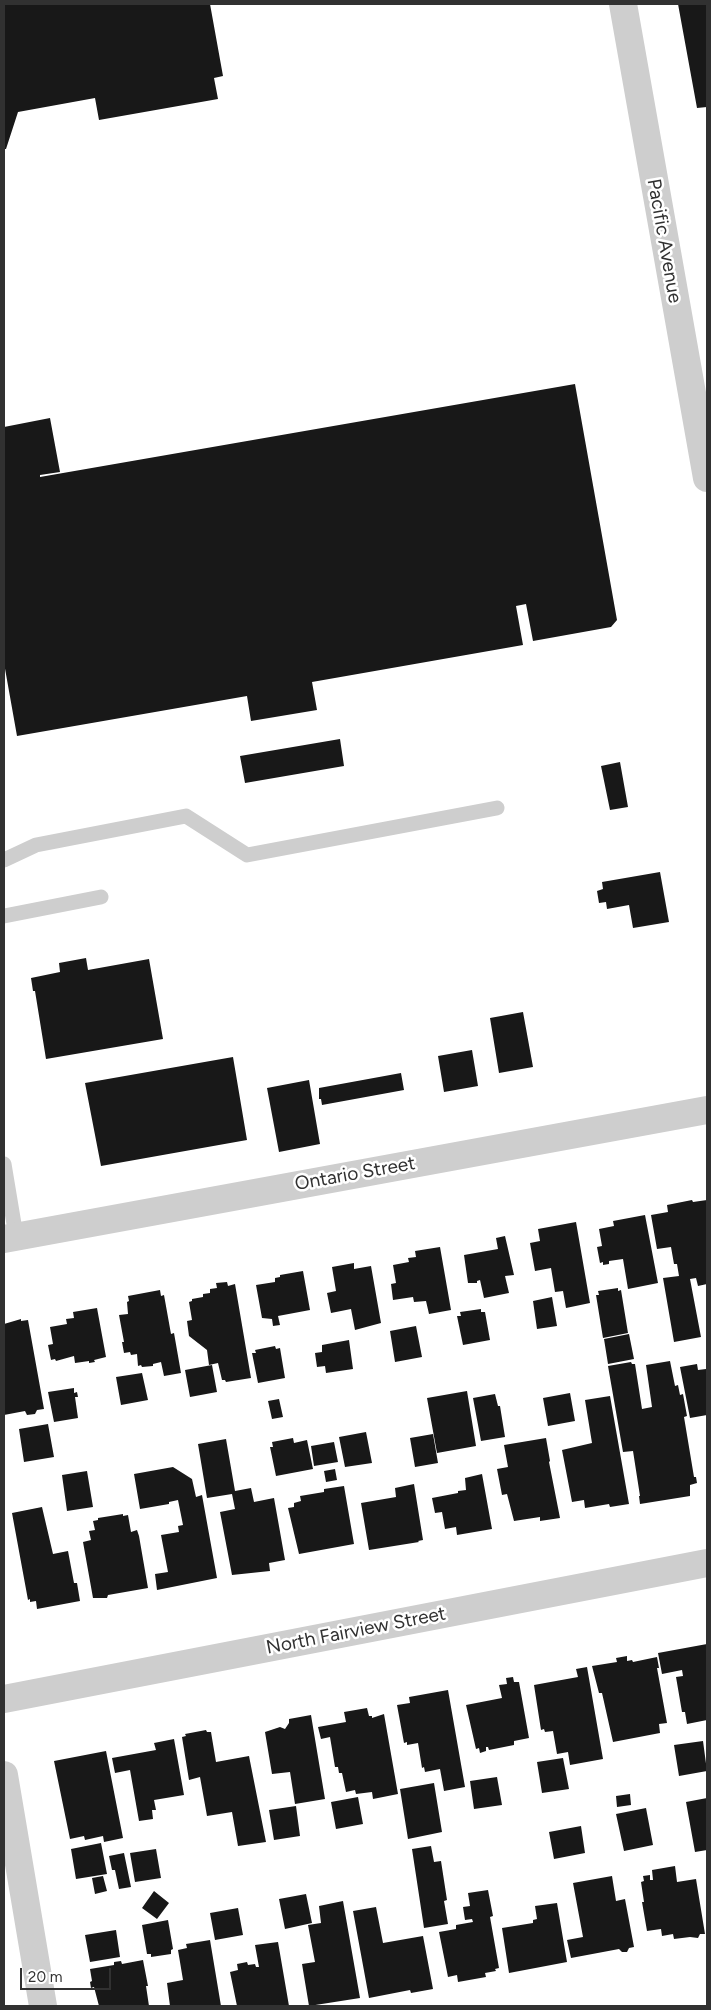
<!DOCTYPE html>
<html>
<head>
<meta charset="utf-8">
<style>
	body { margin:0 }
	#map { position:relative; width:711px; height:2010px; overflow:hidden; background:#fff; font-family:Figtree,sans-serif }
	canvas { display:block }
	.frame { position:absolute; inset:0; border:5px solid #313131; pointer-events:none }
	.scale { position:absolute; left:20px; top:1968px; width:91px; height:22px; box-sizing:border-box; border:2px solid #313131; border-top:0; padding-left:6px; font-size:15px; line-height:18px; white-space:nowrap; color:#313131; -webkit-text-stroke:4px #fff; paint-order:stroke }
</style>
</head>
<body>
<div id="map">
<canvas width="711" height="2010"></canvas>
<div class="frame"></div>
<div class="scale">20 m</div>
</div>
<script>
const context = document.querySelector('canvas').getContext('2d');
context.lineJoin = 'round';
function fillPath(path, color) {
  context.fillStyle = color;
  context.fill(path, 'evenodd');
}
function poly(rows) {
  const path = new Path2D();
  for (const r of rows) {
    path.moveTo(r[0], r[1]);
    for (let i = 2; i < r.length; i += 2) path.lineTo(r[i], r[i + 1]);
  }
  return path;
}
function stroke(path, color, width, dash) {
  context.strokeStyle = color;
  context.lineWidth = width;
  context.lineCap = dash ? 'butt' : 'round';
  context.setLineDash(dash || []);
  context.stroke(path);
}
function drawText(font, color, halo, rows, align = 'center') {
  context.font = font + ' Figtree,sans-serif';
  context.lineWidth = 5;
  context.setLineDash([]);
  context.textBaseline = 'middle';
  context.strokeStyle = halo;
  context.fillStyle = color;
  for (const [text, x, y, turn = 0] of rows) {
    context.save();
    context.translate(x, y);
    context.rotate((+turn || 0) * Math.PI / 180);
    context.textAlign = isNaN(turn) ? turn : align;
    if (halo) context.strokeText(text, 0, 0);
    context.fillText(text, 0, 0);
    context.restore();
  }
}
fillPath(poly([
	[4,4,210,4,223,76,214,78,218,99,99,120,95,98,18,112,6,149,4,149],
	[678,4,707,4,707,107,697,108],
	[575,384,617,620,611,627,533,641,526,604,516,606,523,645,312,682,317,710,251,721,247,696,17,736,4,663,4,427,50,418,60,472,40,475,40,477],
	[340,739,344,766,245,783,240,756],
	[620,762,628,807,610,810,601,766],
	[660,872,669,922,633,928,629,905,607,909,606,902,599,903,597,891,603,889,602,882],
	[86,958,88,970,149,959,163,1039,46,1059,35,991,33,991,31,978,60,972,59,963],
	[523,1012,533,1067,499,1073,490,1018],
	[472,1050,478,1086,444,1092,438,1056],
	[233,1057,247,1140,101,1166,85,1083],
	[401,1073,404,1090,322,1105,321,1099,319,1099,319,1088],
	[309,1080,320,1144,279,1152,267,1088],
	[692,1200,693,1202,707,1200,707,1284,698,1286,696,1278,690,1279,701,1337,674,1342,663,1278,679,1276,677,1264,674,1264,671,1247,657,1249,651,1215,668,1212,667,1205],
	[645,1215,658,1283,628,1289,623,1259,609,1261,609,1264,603,1265,603,1262,600,1263,597,1247,602,1246,599,1229,614,1226,613,1221],
	[576,1222,590,1303,566,1308,563,1291,555,1292,551,1268,535,1271,530,1243,540,1241,538,1229],
	[505,1236,514,1275,505,1276,509,1293,484,1298,480,1280,477,1281,477,1283,468,1283,464,1255,498,1249,496,1238],
	[440,1247,451,1310,429,1314,426,1301,414,1302,413,1297,393,1300,391,1284,396,1283,393,1265,409,1262,408,1258,416,1257,415,1251],
	[354,1263,354,1269,371,1266,381,1323,355,1330,351,1309,331,1313,327,1293,336,1291,332,1267],
	[303,1271,310,1310,278,1316,280,1325,273,1326,272,1319,262,1318,256,1285,275,1282,275,1278,280,1277,280,1275],
	[227,1282,228,1286,235,1284,251,1378,226,1382,225,1380,222,1380,218,1363,209,1365,207,1350,189,1336,187,1321,192,1320,189,1302,192,1301,192,1299,203,1297,203,1294,210,1293,210,1289,217,1288,216,1283],
	[618,1288,618,1291,621,1290,628,1333,603,1338,596,1295,599,1295,598,1291],
	[160,1290,161,1296,164,1295,171,1334,174,1333,181,1373,164,1376,161,1362,153,1364,153,1366,142,1367,141,1365,138,1366,137,1354,131,1355,130,1352,124,1353,122,1342,124,1342,119,1315,128,1314,127,1302,129,1301,128,1296],
	[552,1297,557,1326,537,1329,533,1301],
	[97,1308,106,1357,94,1360,95,1362,89,1363,89,1361,75,1363,74,1356,56,1361,55,1359,51,1360,48,1345,53,1344,50,1327,67,1324,66,1319,74,1318,73,1312],
	[481,1309,481,1312,485,1312,490,1340,463,1345,457,1316,461,1316,460,1312],
	[21,1319,21,1321,28,1320,44,1409,37,1410,35,1414,27,1415,25,1411,4,1415,4,1324],
	[416,1326,422,1357,395,1362,390,1331],
	[629,1334,634,1359,608,1364,604,1339],
	[349,1340,353,1369,326,1373,325,1366,317,1367,315,1353,322,1352,322,1345],
	[275,1346,276,1349,280,1348,285,1378,258,1383,252,1353,256,1353,255,1350],
	[670,1361,675,1386,678,1385,680,1395,683,1394,687,1416,684,1417,694,1477,696,1477,697,1483,690,1485,690,1496,640,1504,639,1496,640,1496,633,1451,623,1452,608,1366,631,1362,632,1364,635,1364,642,1409,652,1407,646,1365],
	[697,1364,698,1370,706,1369,707,1415,690,1418,680,1367],
	[212,1365,217,1392,190,1397,185,1370],
	[142,1373,148,1400,121,1405,116,1377],
	[74,1388,74,1393,77,1392,78,1397,75,1397,78,1418,54,1422,48,1392],
	[467,1391,476,1446,437,1453,427,1398],
	[570,1393,575,1421,548,1426,543,1398],
	[495,1394,498,1406,500,1406,505,1437,481,1441,473,1398],
	[610,1396,629,1504,610,1507,609,1504,585,1508,584,1500,572,1502,562,1450,592,1443,585,1400],
	[279,1399,283,1417,272,1419,268,1401],
	[48,1424,54,1457,24,1462,19,1429],
	[366,1432,372,1463,345,1467,339,1437],
	[433,1434,438,1463,415,1467,410,1438],
	[293,1438,294,1443,307,1440,313,1469,276,1476,270,1447,273,1447,272,1442],
	[546,1438,550,1461,549,1462,560,1518,540,1521,540,1517,514,1521,507,1494,502,1495,497,1469,508,1467,504,1445],
	[226,1439,235,1491,251,1488,254,1502,274,1498,285,1560,269,1563,270,1571,232,1575,220,1512,235,1509,232,1494,207,1498,198,1444],
	[334,1442,338,1462,314,1466,311,1446],
	[173,1467,192,1479,196,1497,202,1495,217,1578,157,1590,155,1574,168,1572,161,1535,179,1532,178,1526,183,1525,178,1500,169,1502,169,1504,140,1509,134,1474],
	[335,1469,337,1480,326,1482,324,1471],
	[87,1471,93,1507,67,1511,62,1475],
	[482,1474,492,1529,457,1535,456,1527,445,1529,442,1512,435,1513,432,1498,458,1493,458,1491,466,1490,465,1478],
	[414,1484,423,1540,418,1541,419,1542,369,1550,361,1503,396,1497,395,1488],
	[344,1486,354,1544,299,1554,288,1508,294,1507,294,1503,301,1501,300,1496,324,1492,324,1489],
	[42,1507,53,1554,68,1551,74,1583,77,1583,80,1601,37,1609,36,1601,30,1602,30,1599,28,1600,12,1513],
	[123,1514,123,1516,128,1515,131,1532,137,1530,139,1536,148,1588,108,1595,107,1598,93,1598,83,1542,91,1540,89,1531,95,1530,93,1521,98,1520,98,1518],
	[707,1644,707,1720,687,1724,685,1712,682,1712,676,1677,683,1676,682,1670,662,1674,658,1653],
	[627,1656,627,1661,632,1660,633,1662,657,1657,659,1668,657,1668,667,1723,659,1724,660,1733,613,1742,602,1693,599,1693,592,1666,617,1662,616,1658],
	[587,1667,603,1759,570,1765,568,1752,557,1754,553,1731,545,1732,544,1729,541,1730,534,1685,578,1677,576,1669],
	[513,1677,514,1682,519,1682,529,1738,514,1741,514,1745,489,1750,488,1747,486,1747,486,1751,480,1753,479,1748,476,1749,466,1705,502,1698,499,1685,507,1684,506,1678],
	[448,1690,465,1787,444,1791,440,1769,425,1772,424,1767,422,1768,418,1743,407,1745,407,1742,404,1743,397,1705,410,1703,409,1697],
	[367,1708,369,1716,372,1716,372,1718,384,1714,398,1794,373,1799,372,1792,356,1794,355,1790,346,1792,342,1773,339,1773,338,1767,335,1767,330,1737,321,1739,318,1727,346,1722,344,1712],
	[311,1715,325,1799,295,1804,290,1772,272,1774,265,1732,280,1727,285,1729,289,1723,289,1719],
	[206,1730,207,1732,211,1732,216,1762,249,1756,266,1842,238,1846,232,1812,207,1816,200,1777,189,1780,182,1737,186,1736,185,1734],
	[174,1739,184,1795,154,1800,156,1810,152,1810,153,1819,139,1821,130,1770,115,1773,112,1758,156,1750,154,1743],
	[703,1741,707,1771,679,1776,674,1745],
	[106,1751,123,1838,104,1842,103,1836,85,1840,84,1836,70,1839,54,1761],
	[563,1758,569,1789,542,1793,537,1762],
	[497,1777,502,1805,474,1809,470,1781],
	[434,1783,442,1832,408,1839,400,1789],
	[630,1794,631,1805,617,1807,616,1796],
	[358,1797,363,1824,336,1829,331,1802],
	[707,1798,707,1850,695,1852,686,1802],
	[296,1806,300,1836,274,1840,269,1810],
	[646,1808,653,1845,624,1851,616,1814],
	[581,1826,585,1853,554,1859,549,1832],
	[101,1843,107,1874,76,1879,71,1849],
	[431,1846,434,1862,441,1861,447,1900,444,1901,448,1924,424,1928,412,1849],
	[156,1849,161,1878,135,1882,130,1853],
	[124,1853,131,1887,119,1889,115,1870,112,1870,109,1856],
	[675,1866,677,1882,696,1879,705,1934,700,1934,698,1938,690,1937,674,1939,673,1934,662,1936,661,1929,647,1931,642,1902,644,1902,641,1882,644,1881,643,1876,650,1875,650,1880,653,1880,652,1870],
	[103,1876,107,1891,95,1894,92,1878],
	[612,1876,616,1901,625,1899,634,1947,629,1948,627,1952,622,1952,619,1949,571,1958,567,1940,583,1937,573,1883],
	[488,1890,493,1916,490,1917,499,1968,495,1969,496,1971,485,1973,486,1977,458,1982,457,1975,448,1977,439,1932,456,1929,456,1925,473,1922,472,1919,465,1920,463,1907,470,1906,468,1893],
	[154,1891,169,1903,157,1919,142,1908],
	[306,1894,312,1923,285,1929,279,1899],
	[343,1901,360,1998,309,2006,302,1964,315,1962,308,1925,321,1923,319,1906],
	[557,1903,567,1962,509,1973,502,1928,533,1923,533,1920,537,1919,535,1906],
	[376,1907,383,1943,423,1936,433,1989,411,1993,410,1990,369,1998,353,1911],
	[238,1908,243,1935,215,1940,210,1913],
	[168,1920,173,1949,171,1950,171,1954,151,1957,151,1954,147,1954,142,1925],
	[116,1930,120,1957,90,1962,85,1935],
	[210,1940,221,2006,170,2006,167,1983,183,1980,178,1950,187,1948,186,1944],
	[278,1942,289,2006,237,2006,230,1972,238,1970,237,1964,247,1962,248,1965,255,1964,256,1967,259,1967,255,1945],
	[143,1960,148,1986,146,1986,149,2006,99,2006,94,1987,91,1988,90,1982,92,1981,90,1969,114,1965,114,1962,121,1961,122,1964]
]), '#181818');
stroke(poly([
	[4,860,36,845,186,816,247,855,497,808],
	[4,916,101,897],
	[4,1164,16,1236]
]), '#cecece', 15);
stroke(poly([
	[623,4,707,478],
	[4,1239,707,1110],
	[4,1699,707,1563],
	[4,1775,43,2006]
]), '#cecece', 28);
drawText('19px', '#313131', '#fff', [
	["Pacific Avenue",664,241,80],
	["Ontario Street",355,1174,-10],
	["North Fairview Street",356,1631,-11]
]);
</script>
</body>
</html>
